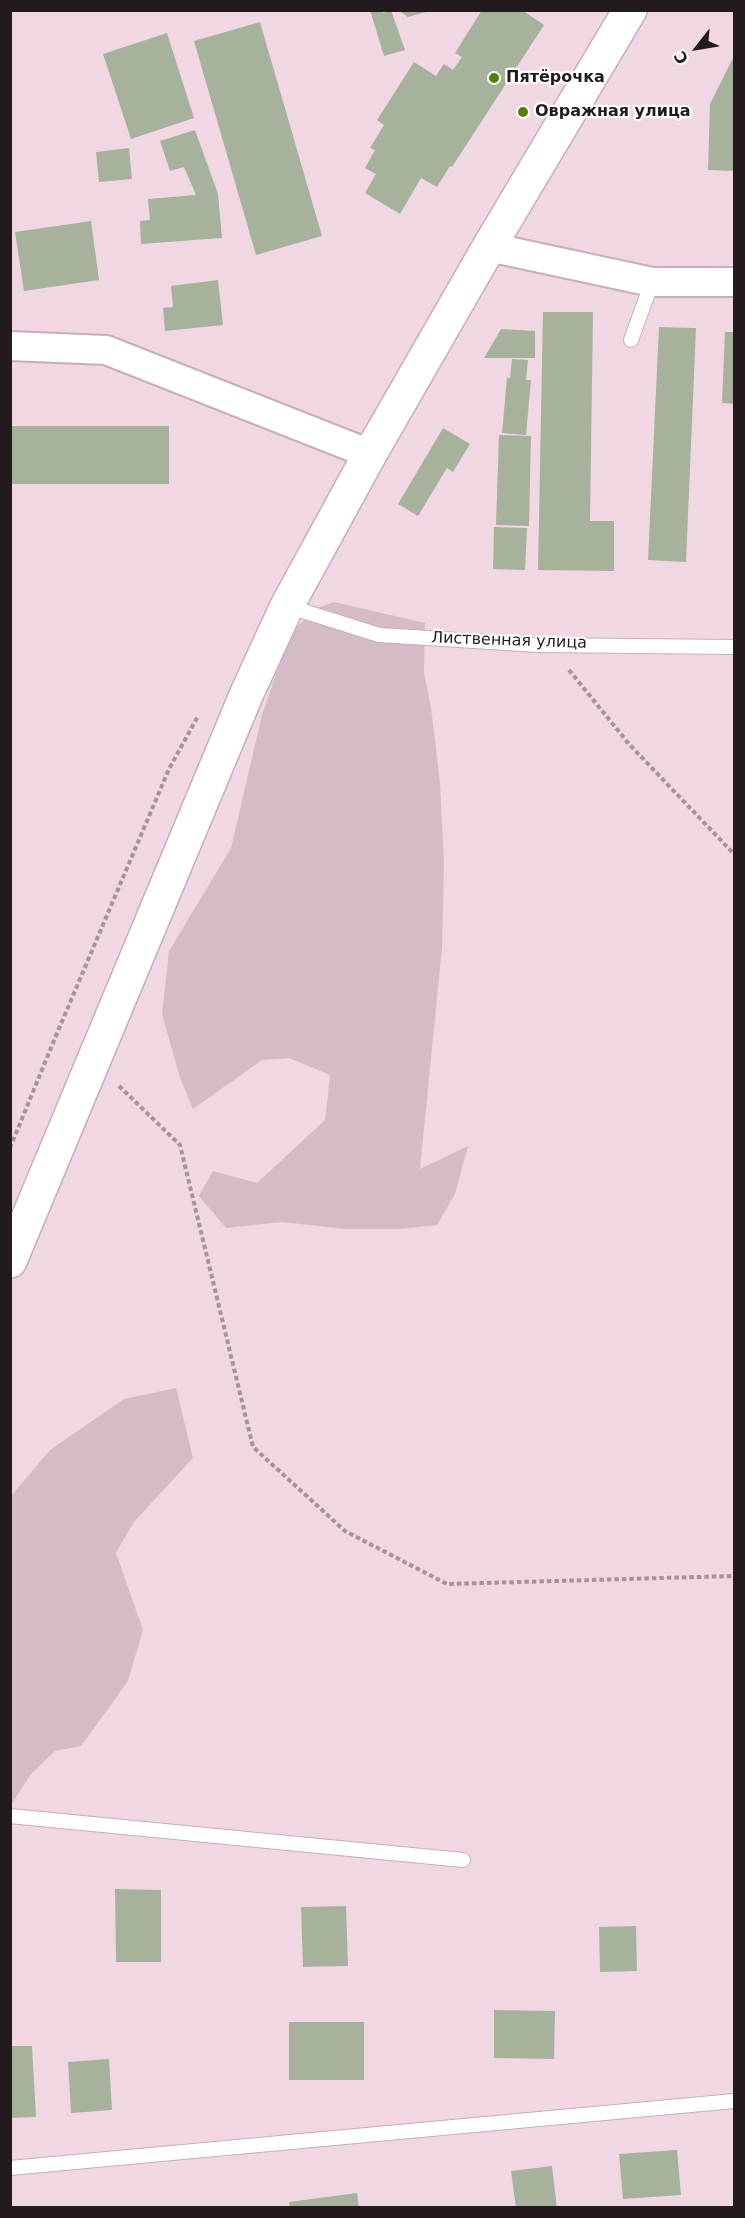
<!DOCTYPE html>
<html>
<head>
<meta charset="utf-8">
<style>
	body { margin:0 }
	#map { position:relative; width:745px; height:2218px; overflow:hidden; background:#f1d7e3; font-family:"DejaVu Sans",sans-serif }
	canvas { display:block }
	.frame { position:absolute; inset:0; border:12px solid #231a1f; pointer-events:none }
	.north { position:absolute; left:667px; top:18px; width:60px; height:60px; -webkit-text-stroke:4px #fff; paint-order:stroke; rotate:239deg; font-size:16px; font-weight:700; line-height:24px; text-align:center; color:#231a1f }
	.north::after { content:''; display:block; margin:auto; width:21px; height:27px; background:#231a1f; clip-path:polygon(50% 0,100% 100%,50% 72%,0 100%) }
</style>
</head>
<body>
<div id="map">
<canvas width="745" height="2218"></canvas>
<div class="frame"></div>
<div class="north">С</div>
</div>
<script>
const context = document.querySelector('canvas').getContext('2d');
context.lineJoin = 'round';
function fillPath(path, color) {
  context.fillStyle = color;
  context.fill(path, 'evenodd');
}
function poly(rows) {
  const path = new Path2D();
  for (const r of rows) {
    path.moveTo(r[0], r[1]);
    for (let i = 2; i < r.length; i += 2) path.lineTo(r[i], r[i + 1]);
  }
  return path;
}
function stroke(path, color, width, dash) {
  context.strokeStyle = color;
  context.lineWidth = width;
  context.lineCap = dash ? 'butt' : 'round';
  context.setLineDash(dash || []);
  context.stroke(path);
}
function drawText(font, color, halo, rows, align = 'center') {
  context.font = font + ' "DejaVu Sans",sans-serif';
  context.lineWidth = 4.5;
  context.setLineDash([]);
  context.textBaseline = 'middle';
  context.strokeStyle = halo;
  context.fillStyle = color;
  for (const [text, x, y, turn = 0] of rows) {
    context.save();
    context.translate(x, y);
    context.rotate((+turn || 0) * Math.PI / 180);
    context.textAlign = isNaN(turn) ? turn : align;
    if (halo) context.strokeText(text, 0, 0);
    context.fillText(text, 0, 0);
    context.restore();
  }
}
fillPath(poly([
	[334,602,425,623,424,672,431,708,440,783,444,863,442,948,420,1169,468,1146,455,1194,437,1225,399,1229,345,1229,282,1222,226,1228,199,1196,213,1171,257,1183,325,1120,330,1075,289,1058,262,1060,193,1109,180,1078,162,1014,169,951,231,848,262,715,290,633,317,608],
	[176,1388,193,1458,133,1523,116,1553,143,1630,128,1681,81,1746,55,1751,31,1774,11,1805,11,1496,50,1450,124,1399]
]), '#d5bbc7');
fillPath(poly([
	[370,10,382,10,383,13,391,10,405,50,384,56],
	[398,10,430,10,430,11,408,17],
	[482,10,522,10,544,25,452,167,450,166,437,187,421,178,400,214,365,193,376,174,365,168,375,150,370,148,384,125,377,120,414,62,436,76,444,64,453,70,462,57,455,53],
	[260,22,322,236,256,255,194,41],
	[167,33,194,118,131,139,103,54],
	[734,56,734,171,708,170,710,104],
	[195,130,218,194,222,238,141,244,140,221,150,220,148,199,196,195,184,167,170,171,160,141],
	[129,148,132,179,99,182,96,152],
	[91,221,99,280,24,291,15,232],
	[218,280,223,325,165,331,163,308,173,307,171,286],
	[543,312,593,312,590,521,614,521,614,571,538,570],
	[659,327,696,328,686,562,648,560],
	[501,329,535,331,535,358,484,358],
	[725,332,734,332,734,404,722,403],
	[512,359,528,360,526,380,531,380,526,435,502,433,507,378,510,378],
	[10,426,169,426,169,484,10,484],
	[443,428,470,444,453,472,447,468,418,516,398,504],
	[499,435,531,436,529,526,496,525],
	[494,527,527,528,525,570,493,569],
	[115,1889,161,1890,161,1962,116,1962],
	[346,1906,348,1966,303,1967,301,1907],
	[636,1926,637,1971,600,1972,599,1927],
	[494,2010,555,2011,554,2059,494,2058],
	[289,2022,364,2022,364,2080,289,2080],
	[10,2046,32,2046,36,2117,10,2118],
	[109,2059,112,2110,71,2113,68,2062],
	[677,2150,681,2195,623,2199,619,2154],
	[552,2166,557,2208,516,2208,511,2171],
	[357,2193,359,2208,290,2208,289,2202]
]), '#a6b29c');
const service = poly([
	[631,340,652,282],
	[287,606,379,635,538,645,734,647],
	[10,1816,463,1860],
	[10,2168,734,2101]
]);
const minor = poly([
	[489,247,652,282,734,282],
	[10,346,106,350,370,454]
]);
const tertiary = poly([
	[10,1261,247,693,287,606,370,454,489,247,630,10]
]);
stroke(service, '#c7aeba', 16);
stroke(minor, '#c7aeba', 32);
stroke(tertiary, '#c7aeba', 36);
stroke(poly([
	[569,670,629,744,734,854],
	[119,1086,180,1145,253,1447,345,1531,447,1584,734,1576],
	[10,1148,55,1038,169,769,198,716]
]), '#a6929b', 4, [4.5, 3]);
stroke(service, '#fff', 14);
stroke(minor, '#fff', 28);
stroke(tertiary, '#fff', 33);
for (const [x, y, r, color] of [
	[494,78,6,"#528009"],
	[523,112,6,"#528009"]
]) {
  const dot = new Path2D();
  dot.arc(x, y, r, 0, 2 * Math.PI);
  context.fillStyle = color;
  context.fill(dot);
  stroke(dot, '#fff', 2);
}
drawText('bold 16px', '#231a1f', '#fff', [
	["Пятёрочка",506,78],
	["Овражная улица",535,112]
], 'left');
drawText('16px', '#231a1f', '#fff', [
	["Лиственная улица",509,641,2]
]);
</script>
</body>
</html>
